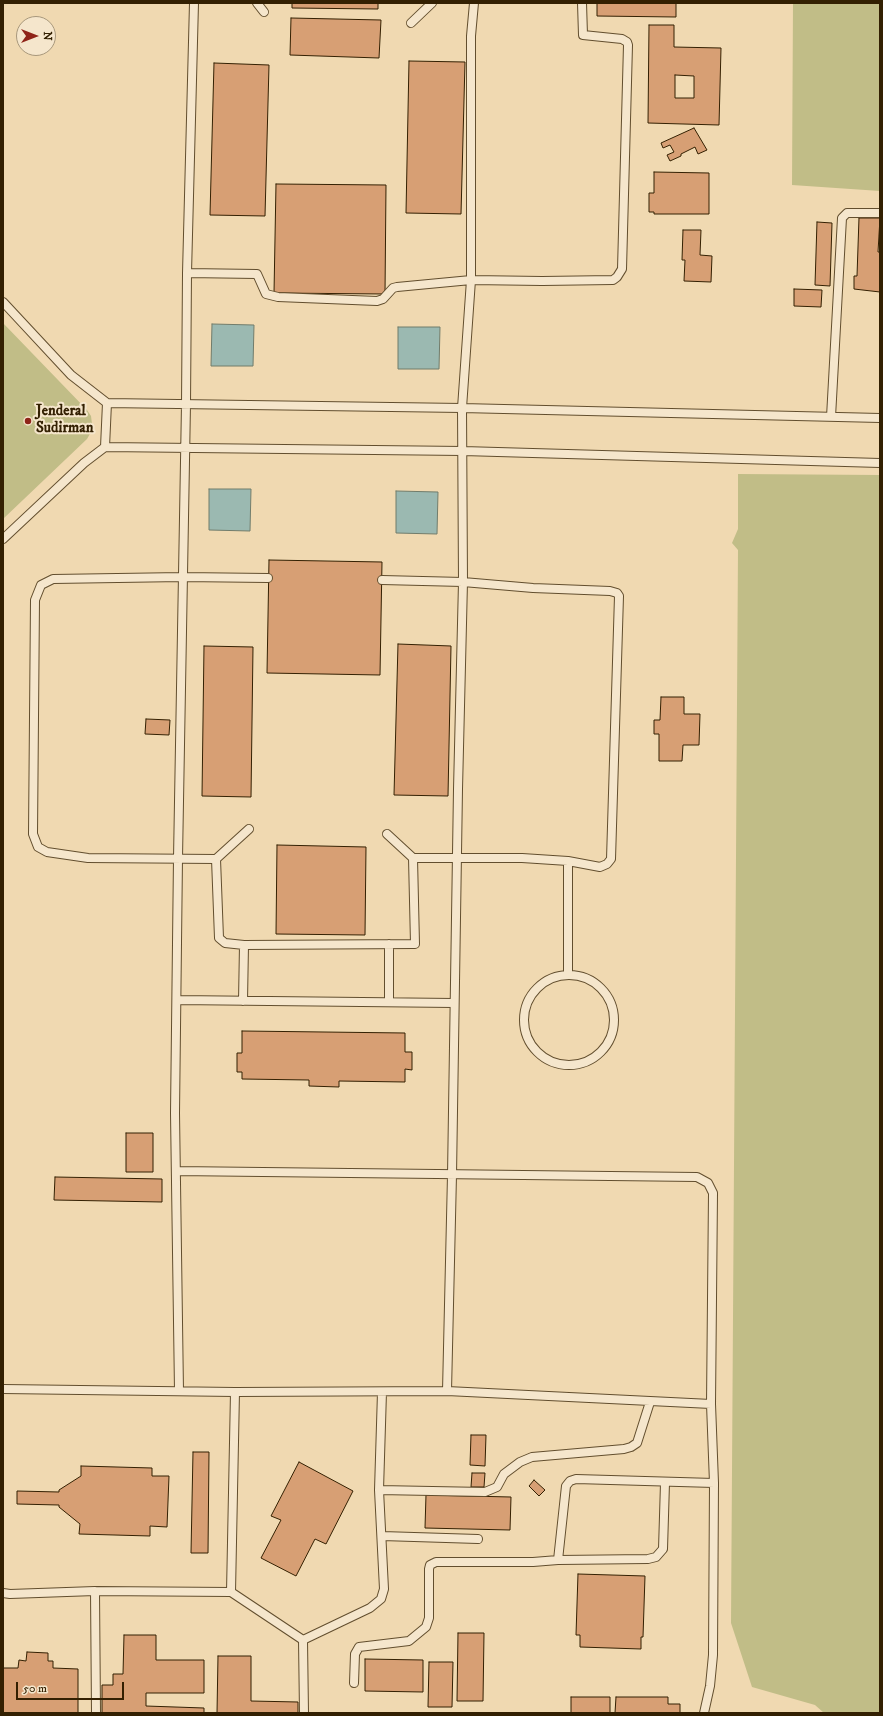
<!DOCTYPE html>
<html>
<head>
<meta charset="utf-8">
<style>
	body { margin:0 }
	#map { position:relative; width:883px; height:1716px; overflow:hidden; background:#f0d9b1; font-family:"IM FELL DW Pica",serif }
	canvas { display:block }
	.frame { position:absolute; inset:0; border:4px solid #332002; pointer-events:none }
	.north { position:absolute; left:16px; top:16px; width:40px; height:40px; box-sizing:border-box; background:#f5e6cc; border:1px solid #a7977b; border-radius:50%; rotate:90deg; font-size:11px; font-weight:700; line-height:16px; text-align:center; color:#332002 }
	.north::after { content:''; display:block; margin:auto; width:14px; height:18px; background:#8f2418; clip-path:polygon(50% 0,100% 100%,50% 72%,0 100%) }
	.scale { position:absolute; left:16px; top:1682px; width:108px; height:18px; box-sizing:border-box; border:2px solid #332002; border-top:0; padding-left:5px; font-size:12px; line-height:14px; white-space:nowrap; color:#332002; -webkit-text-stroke:3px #f5e6cc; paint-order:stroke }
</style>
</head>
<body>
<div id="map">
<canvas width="883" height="1716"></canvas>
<div class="frame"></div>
<div class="north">N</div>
<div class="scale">50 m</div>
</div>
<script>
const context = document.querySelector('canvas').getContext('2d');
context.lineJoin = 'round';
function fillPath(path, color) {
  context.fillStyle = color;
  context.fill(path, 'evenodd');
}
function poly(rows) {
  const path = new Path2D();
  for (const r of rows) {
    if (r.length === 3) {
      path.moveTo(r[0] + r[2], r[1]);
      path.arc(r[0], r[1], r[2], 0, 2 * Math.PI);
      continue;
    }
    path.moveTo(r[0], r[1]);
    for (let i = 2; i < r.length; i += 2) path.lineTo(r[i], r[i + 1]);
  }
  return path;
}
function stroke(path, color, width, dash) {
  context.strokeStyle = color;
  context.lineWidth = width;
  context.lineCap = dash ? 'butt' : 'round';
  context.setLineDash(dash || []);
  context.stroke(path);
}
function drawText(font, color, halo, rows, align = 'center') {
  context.font = font + ' "IM FELL DW Pica",serif';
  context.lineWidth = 4;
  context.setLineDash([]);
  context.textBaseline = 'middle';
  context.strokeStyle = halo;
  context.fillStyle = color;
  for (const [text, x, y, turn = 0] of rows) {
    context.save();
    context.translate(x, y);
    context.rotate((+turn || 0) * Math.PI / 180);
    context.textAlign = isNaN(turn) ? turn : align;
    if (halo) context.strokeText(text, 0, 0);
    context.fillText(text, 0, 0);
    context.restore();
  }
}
fillPath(poly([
	[793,3,880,3,880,191,792,185],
	[3,323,87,410,91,416,92,424,91,432,87,439,3,519],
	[738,474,880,475,880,1713,824,1713,815,1705,752,1687,731,1623,738,550,732,543,738,529]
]), '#c1bd87');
const water = poly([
	[212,324,254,325,253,366,211,366,212,324],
	[398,327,440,327,439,369,398,369,398,327],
	[209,489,251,489,250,531,209,530,209,489],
	[396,491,438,492,437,534,396,533,396,491]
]);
fillPath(water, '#9bb9b1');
stroke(water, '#717c6b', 1);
const building = poly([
	[292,3,378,3,378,9,292,8,292,3],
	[597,3,676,3,676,17,597,16,597,3],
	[291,18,381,20,379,58,290,55,291,18],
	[649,25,674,25,674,47,721,48,719,125,648,123,649,25],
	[675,75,694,76,694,98,675,98,675,75],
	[409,61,465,62,461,214,406,213,409,61],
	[214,63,269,65,265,216,210,215,214,63],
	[694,128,707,150,698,154,695,147,681,154,681,156,670,161,667,155,674,152,670,145,663,148,661,143,694,128],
	[654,172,709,173,709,214,654,214,654,212,649,212,649,193,654,193,654,172],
	[276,184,386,185,385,294,274,293,276,184],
	[859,218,880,218,878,252,880,252,880,292,854,289,854,276,857,276,859,218],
	[817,222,832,223,830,286,815,285,817,222],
	[683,230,701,230,700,255,712,256,711,282,684,281,685,260,682,260,683,230],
	[794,289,822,290,821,307,794,306,794,289],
	[269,560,382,562,380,675,267,673,269,560],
	[398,644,451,646,448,796,394,795,398,644],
	[204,646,253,647,251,797,202,796,204,646],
	[661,697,684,697,684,714,700,714,699,745,683,745,682,761,659,761,659,734,654,734,654,720,660,720,661,697],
	[146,719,170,720,169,735,145,734,146,719],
	[277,845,366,847,365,935,276,934,277,845],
	[242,1031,405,1033,405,1052,412,1052,412,1070,405,1069,405,1082,339,1081,339,1087,309,1086,309,1080,242,1079,242,1072,237,1072,237,1053,242,1053,242,1031],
	[126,1133,153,1133,153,1172,126,1172,126,1133],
	[55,1177,162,1179,162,1202,54,1200,55,1177],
	[471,1435,486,1435,485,1466,470,1465,471,1435],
	[193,1452,209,1452,208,1553,191,1553,193,1452],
	[299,1462,353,1491,326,1544,315,1539,296,1576,261,1558,281,1520,271,1516,299,1462],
	[81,1466,152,1468,152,1476,169,1476,167,1527,150,1526,150,1536,79,1534,80,1524,59,1507,59,1505,17,1504,17,1491,59,1492,59,1490,81,1476,81,1466],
	[472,1473,485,1473,484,1487,471,1487,472,1473],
	[534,1480,545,1490,539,1496,529,1486,534,1480],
	[426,1495,511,1497,510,1530,425,1528,426,1495],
	[578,1574,645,1576,643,1637,641,1637,641,1649,580,1647,580,1635,576,1635,578,1574],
	[458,1633,484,1633,483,1701,457,1701,458,1633],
	[124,1635,156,1635,156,1660,204,1660,204,1693,146,1693,146,1706,204,1708,204,1713,102,1713,102,1685,113,1685,113,1674,123,1674,124,1635],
	[27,1652,48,1653,48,1661,53,1661,53,1668,78,1669,78,1713,3,1713,3,1668,18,1668,19,1660,26,1661,27,1652],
	[218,1656,251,1656,251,1701,298,1702,298,1713,217,1713,218,1656],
	[365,1659,423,1660,423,1692,365,1691,365,1659],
	[429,1662,453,1662,452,1707,428,1707,429,1662],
	[571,1697,610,1697,610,1713,571,1713,571,1697],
	[616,1697,668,1697,668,1704,680,1704,680,1713,615,1713,616,1697]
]);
fillPath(building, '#d79f74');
stroke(building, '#332002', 1);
const service = poly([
	[257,3,264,12],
	[411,23,432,3],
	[187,273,257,274,266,294,278,297,377,301,383,299,393,288,397,287,471,280,542,281,613,280,617,277,622,269,628,45,627,42,622,39,583,35,582,3],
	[3,302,71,375,107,403,462,408,880,418],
	[831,417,842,218,847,213,880,213],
	[105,447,107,403],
	[3,539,84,463,105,447,463,451,880,463],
	[268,578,182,577,53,579,41,585,35,600,33,834,38,847,47,852,88,858,216,859,219,938,225,943,244,945,415,944,413,858,522,858,568,861,600,867,607,864,611,859,619,596,617,593,610,591,533,588,463,582,382,580],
	[387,834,413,858],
	[216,859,249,829],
	[568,861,568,974],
	[389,944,389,1002],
	[569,1020,45],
	[177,1000,454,1003],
	[243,1001,244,945],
	[176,1171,697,1177,708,1183,713,1193,711,1404,714,1483,713,1655,710,1686,704,1713],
	[3,1389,235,1392,447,1391,711,1404],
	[179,1391,175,1113,178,858,186,404,187,273,194,3],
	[447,1391,452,1175,458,789,463,582,462,408,471,280,471,36,474,3],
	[235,1392,231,1592,303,1640],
	[379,1490,485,1492,497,1487,504,1474,520,1462,532,1457,624,1449,631,1447,637,1443,650,1402],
	[382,1536,478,1539],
	[558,1560,648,1559,656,1557,663,1549,665,1483],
	[95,1591,96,1713],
	[3,1593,10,1594,95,1591,231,1592],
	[354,1683,355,1654,359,1647,409,1641,426,1627,429,1618,429,1569,430,1565,436,1562,533,1562,558,1560,566,1486,570,1481,576,1479,714,1483],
	[304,1713,303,1640,370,1608,381,1599,384,1589,379,1490,382,1392]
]);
stroke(service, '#624e2e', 10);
stroke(service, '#f5e6cc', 8);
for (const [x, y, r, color] of [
	[28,421,4,"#8f2418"]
]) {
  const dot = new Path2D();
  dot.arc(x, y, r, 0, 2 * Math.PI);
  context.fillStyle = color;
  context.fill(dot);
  stroke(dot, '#f5e6cc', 1.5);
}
drawText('bold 15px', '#332002', '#f5e6cc', [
	["Jenderal",36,412],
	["Sudirman",36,429]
], 'left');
</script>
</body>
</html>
